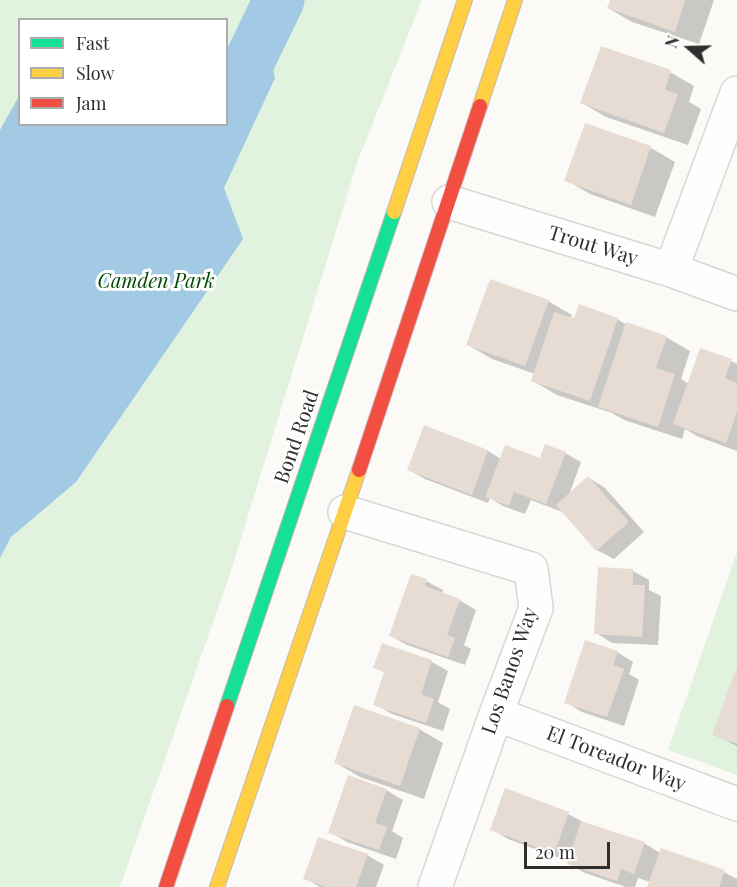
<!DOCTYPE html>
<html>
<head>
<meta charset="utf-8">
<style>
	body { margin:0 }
	#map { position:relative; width:737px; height:887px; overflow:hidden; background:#fcfaf7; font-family:"Playfair Display",serif }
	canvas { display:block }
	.legend { position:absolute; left:18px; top:18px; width:210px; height:108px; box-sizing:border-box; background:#fff; border:2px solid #acacab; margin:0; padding:8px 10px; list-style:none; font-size:18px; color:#302f2e }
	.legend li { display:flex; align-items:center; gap:12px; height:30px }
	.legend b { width:30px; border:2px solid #acacab }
	.north { position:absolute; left:659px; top:18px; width:60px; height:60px; -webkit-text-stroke:4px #fff; paint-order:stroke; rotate:290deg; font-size:16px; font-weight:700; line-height:24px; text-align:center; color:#302f2e }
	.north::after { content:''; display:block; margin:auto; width:21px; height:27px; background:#302f2e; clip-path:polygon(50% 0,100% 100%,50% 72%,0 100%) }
	.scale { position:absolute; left:524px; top:842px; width:86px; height:27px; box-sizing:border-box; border:3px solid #302f2e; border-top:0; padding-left:8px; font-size:18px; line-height:21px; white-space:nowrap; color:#302f2e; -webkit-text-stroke:4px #fff; paint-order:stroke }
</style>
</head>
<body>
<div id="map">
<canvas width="737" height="887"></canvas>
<ul class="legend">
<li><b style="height:8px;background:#16e098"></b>Fast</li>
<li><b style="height:8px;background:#ffcf43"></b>Slow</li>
<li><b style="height:8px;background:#f24e42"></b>Jam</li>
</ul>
<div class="north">N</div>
<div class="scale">20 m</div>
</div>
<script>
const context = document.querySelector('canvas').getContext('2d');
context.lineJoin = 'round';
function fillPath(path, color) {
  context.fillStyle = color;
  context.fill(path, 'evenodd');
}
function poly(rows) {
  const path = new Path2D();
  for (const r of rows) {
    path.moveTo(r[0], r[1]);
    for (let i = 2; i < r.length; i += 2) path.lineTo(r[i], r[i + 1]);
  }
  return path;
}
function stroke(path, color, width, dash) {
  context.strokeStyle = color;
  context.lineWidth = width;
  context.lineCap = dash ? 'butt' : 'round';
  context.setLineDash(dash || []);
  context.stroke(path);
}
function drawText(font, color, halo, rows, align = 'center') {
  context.font = font + ' "Playfair Display",serif';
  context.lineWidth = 6;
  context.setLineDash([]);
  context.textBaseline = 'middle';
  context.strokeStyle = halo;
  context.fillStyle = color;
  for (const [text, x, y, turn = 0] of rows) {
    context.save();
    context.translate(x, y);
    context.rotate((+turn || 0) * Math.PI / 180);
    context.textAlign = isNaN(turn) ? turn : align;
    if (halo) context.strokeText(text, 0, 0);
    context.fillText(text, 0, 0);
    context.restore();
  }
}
fillPath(poly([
	[0,0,422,0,357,163,230,574,120,887,0,887],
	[20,20,226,20,226,124,20,124],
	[737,552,737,775,668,750]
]), '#e1f3de');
fillPath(poly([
	[265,29,275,78,224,188,243,239,76,482,11,537,0,558,0,130,19,96,20,124,226,124,227,67,236,52]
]), '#a2cae5');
fillPath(poly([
	[611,0,714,0,699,44,632,22,608,8],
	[670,72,694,86,689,102,701,109,688,145,606,117,582,103],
	[586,124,651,148,675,162,655,217,590,194,566,180],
	[548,301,572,315,571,318,617,319,627,325,666,337,690,351,681,379,689,384,731,361,737,364,737,451,699,437,685,429,682,439,624,420,612,413,557,395,533,381,535,374,492,359,468,345],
	[425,427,488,451,501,459,541,460,565,453,581,462,569,495,589,478,605,488,644,532,614,559,597,550,565,513,531,500,525,514,503,506,490,498,488,503,425,479,409,470],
	[633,571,649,580,649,590,661,596,658,645,612,643,596,633],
	[426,581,443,590,442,594,459,600,476,610,464,645,471,649,465,665,407,645,391,636],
	[383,645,432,662,448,671,438,702,450,709,443,731,392,714,375,704,385,673,375,667],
	[617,652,633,662,629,674,639,680,624,726,582,712,566,702],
	[737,670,737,746,714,734],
	[419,729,443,743,424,799,360,777,336,763],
	[386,790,403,800,392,831,403,838,396,859,347,842,330,832],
	[568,814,585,823,644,843,660,853,724,872,737,879,737,887,648,887,650,882,638,878,635,887,626,887,585,873,569,864,570,862,508,839,492,829],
	[367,855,384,865,376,887,320,887,305,878]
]), '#0003');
stroke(poly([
	[226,109,279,0]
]), '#a2cae5', 51);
fillPath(poly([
	[610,0,685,0,675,32,607,8],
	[601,46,671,70,665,90,678,94,664,133,580,103],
	[585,123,651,146,631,205,564,181],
	[490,279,549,300,525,366,466,345],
	[579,304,618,318,590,401,531,381,554,312,574,318],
	[626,322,667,336,656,368,675,374,658,427,598,407],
	[700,348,732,359,725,378,737,383,737,412,726,443,673,424],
	[424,425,488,450,472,495,407,470],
	[545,444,566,452,546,504,514,492,509,506,485,497,505,445,540,458],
	[588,476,629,522,596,551,556,505],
	[598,567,633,569,633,585,645,585,642,637,594,634],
	[411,574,427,579,425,586,460,599,447,635,455,638,448,657,389,636],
	[585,640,618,651,613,665,624,669,607,717,564,703],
	[382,643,432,660,421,694,434,699,426,723,373,705,384,672,373,668],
	[737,666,737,744,712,735],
	[354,705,420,728,400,786,334,763],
	[348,775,387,789,375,823,387,827,379,850,328,833],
	[505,788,569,812,554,854,490,830],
	[581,821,645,842,634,874,621,869,617,881,567,864],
	[318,837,368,854,356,887,326,887,303,879],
	[661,848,725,870,719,887,647,887]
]), '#e7dcd3');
const street = poly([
	[449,202,671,270,737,294],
	[671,270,737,93],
	[345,512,531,569,536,608,496,714,435,887],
	[496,714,737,804]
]);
const fast = poly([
	[227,706,394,212]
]);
const slow = poly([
	[480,106,515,0],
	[394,212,465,0],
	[217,887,359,470]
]);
const jam = poly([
	[359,470,480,106],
	[166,887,227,706]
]);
stroke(street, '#d8d7d4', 36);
stroke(fast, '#c6b7b4', 16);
stroke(slow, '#c6b7b4', 16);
stroke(jam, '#c6b7b4', 16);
stroke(street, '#fffefe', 33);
stroke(fast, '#16e098', 14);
stroke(slow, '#ffcf43', 14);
stroke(jam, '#f24e42', 14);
drawText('20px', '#302f2e', '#fff', [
	["Trout Way",593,246,17],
	["Bond Road",297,437,-71],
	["Los Banos Way",510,671,-71],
	["El Toreador Way",616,759,21]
]);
drawText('italic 20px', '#024907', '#fff', [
	["Camden Park",156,282]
]);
</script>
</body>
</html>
